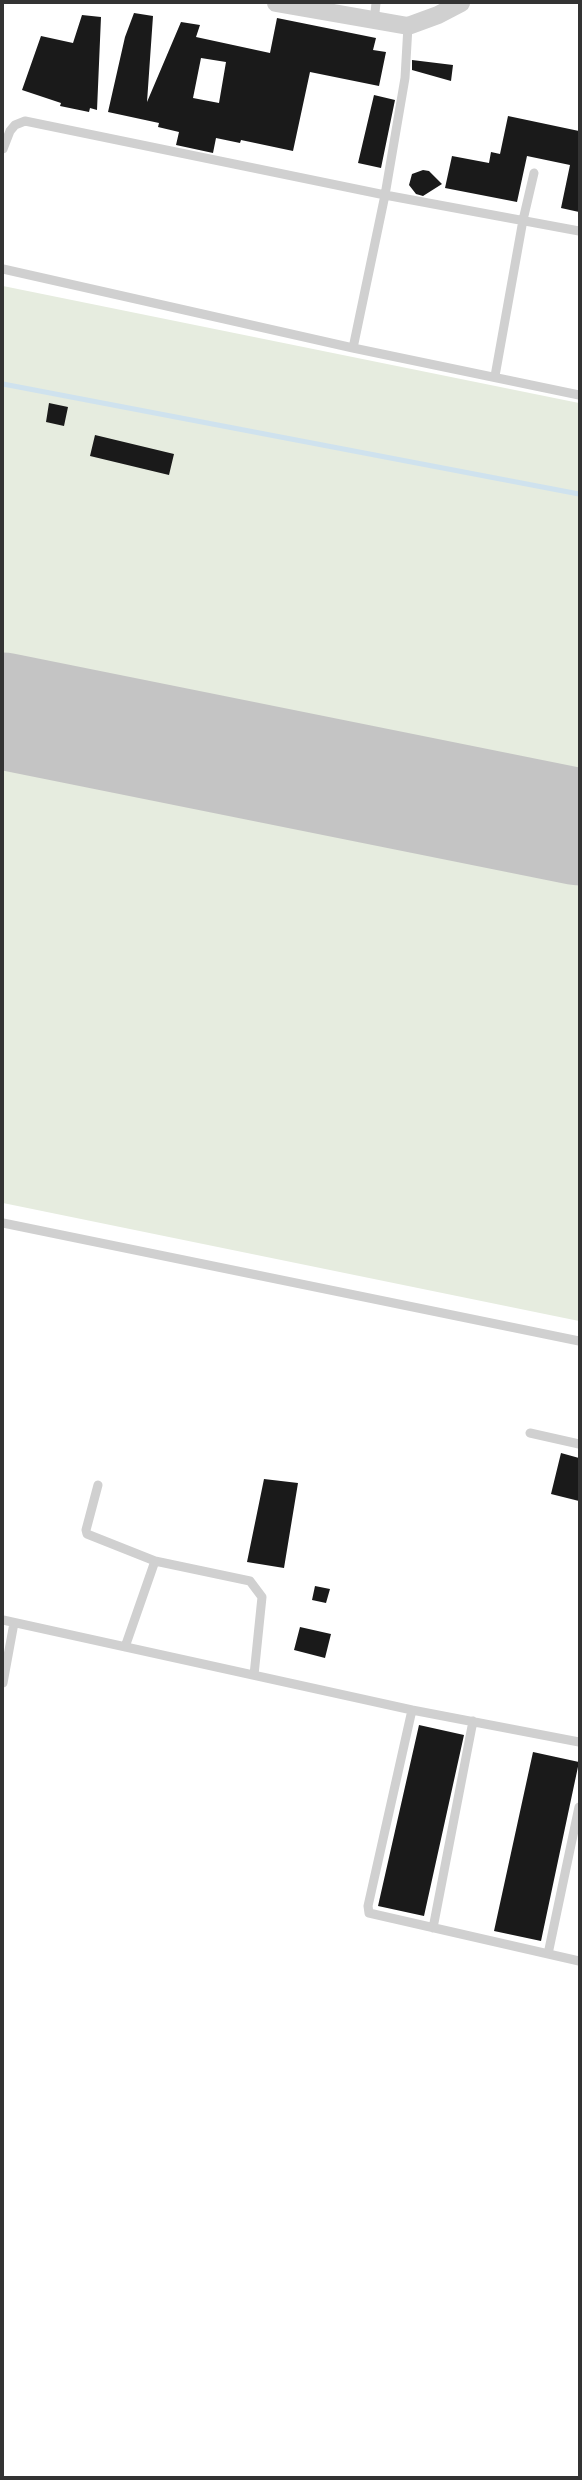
<!DOCTYPE html>
<html>
<head>
<meta charset="utf-8">
<style>
	body { margin:0 }
	#map { position:relative; width:582px; height:2480px; overflow:hidden; background:#fff; font-family:Barlow,sans-serif }
	canvas { display:block }
	.frame { position:absolute; inset:0; border:4px solid #333; pointer-events:none }
</style>
</head>
<body>
<div id="map">
<canvas width="582" height="2480"></canvas>
<div class="frame"></div>
</div>
<script>
const context = document.querySelector('canvas').getContext('2d');
context.lineJoin = 'round';
function fillPath(path, color) {
  context.fillStyle = color;
  context.fill(path, 'evenodd');
}
function poly(rows) {
  const path = new Path2D();
  for (const r of rows) {
    path.moveTo(r[0], r[1]);
    for (let i = 2; i < r.length; i += 2) path.lineTo(r[i], r[i + 1]);
  }
  return path;
}
function stroke(path, color, width, dash) {
  context.strokeStyle = color;
  context.lineWidth = width;
  context.lineCap = dash ? 'butt' : 'round';
  context.setLineDash(dash || []);
  context.stroke(path);
}
fillPath(poly([
	[3,286,579,403,579,1321,3,1203]
]), '#e6ecdf');
stroke(poly([
	[3,384,579,494]
]), '#cfe2ee', 5);
stroke(poly([
	[3,711,579,827]
]), '#c4c4c4', 117);
fillPath(poly([
	[134,13,153,16,147,102,181,22,200,25,196,37,270,53,277,18,376,38,373,50,386,52,379,86,310,72,293,151,241,140,240,143,216,138,213,153,176,145,179,132,158,127,159,123,108,112,125,37],
	[201,58,226,62,219,103,193,98],
	[82,15,101,17,97,110,90,108,89,112,60,106,61,103,22,90,41,36,73,43],
	[412,60,453,65,451,81,412,70],
	[374,95,395,100,381,168,358,163],
	[508,116,579,131,579,212,561,208,570,165,527,156,517,202,445,188,452,156,489,163,491,152,500,154],
	[423,170,429,171,442,184,423,196,416,194,409,185,412,174],
	[49,403,68,407,64,426,46,422],
	[95,435,174,454,169,475,90,456],
	[561,1453,579,1458,579,1501,551,1494],
	[264,1479,298,1483,284,1568,247,1562],
	[315,1586,330,1589,326,1603,312,1600],
	[300,1627,331,1634,325,1658,294,1650],
	[419,1725,464,1735,424,1916,378,1906],
	[533,1752,579,1762,541,1941,494,1931]
]), '#1a1a1a');
stroke(poly([
	[374,22,376,3],
	[3,149,10,131,15,125,25,121,385,195,579,231],
	[3,269,353,348,579,395],
	[353,348,385,195,405,78,408,26],
	[495,376,523,220,534,173],
	[3,1223,579,1341],
	[530,1433,579,1444],
	[98,1485,86,1530,87,1534,155,1561,125,1647],
	[155,1561,250,1581,262,1597,254,1675],
	[3,1620,412,1710,579,1742],
	[3,1683,14,1623],
	[412,1710,368,1906,369,1913,579,1961],
	[433,1928,473,1721],
	[548,1954,579,1807]
]), '#d0d0d0', 9);
stroke(poly([
	[276,3,408,26,438,15,461,3]
]), '#d0d0d0', 18);
</script>
</body>
</html>
